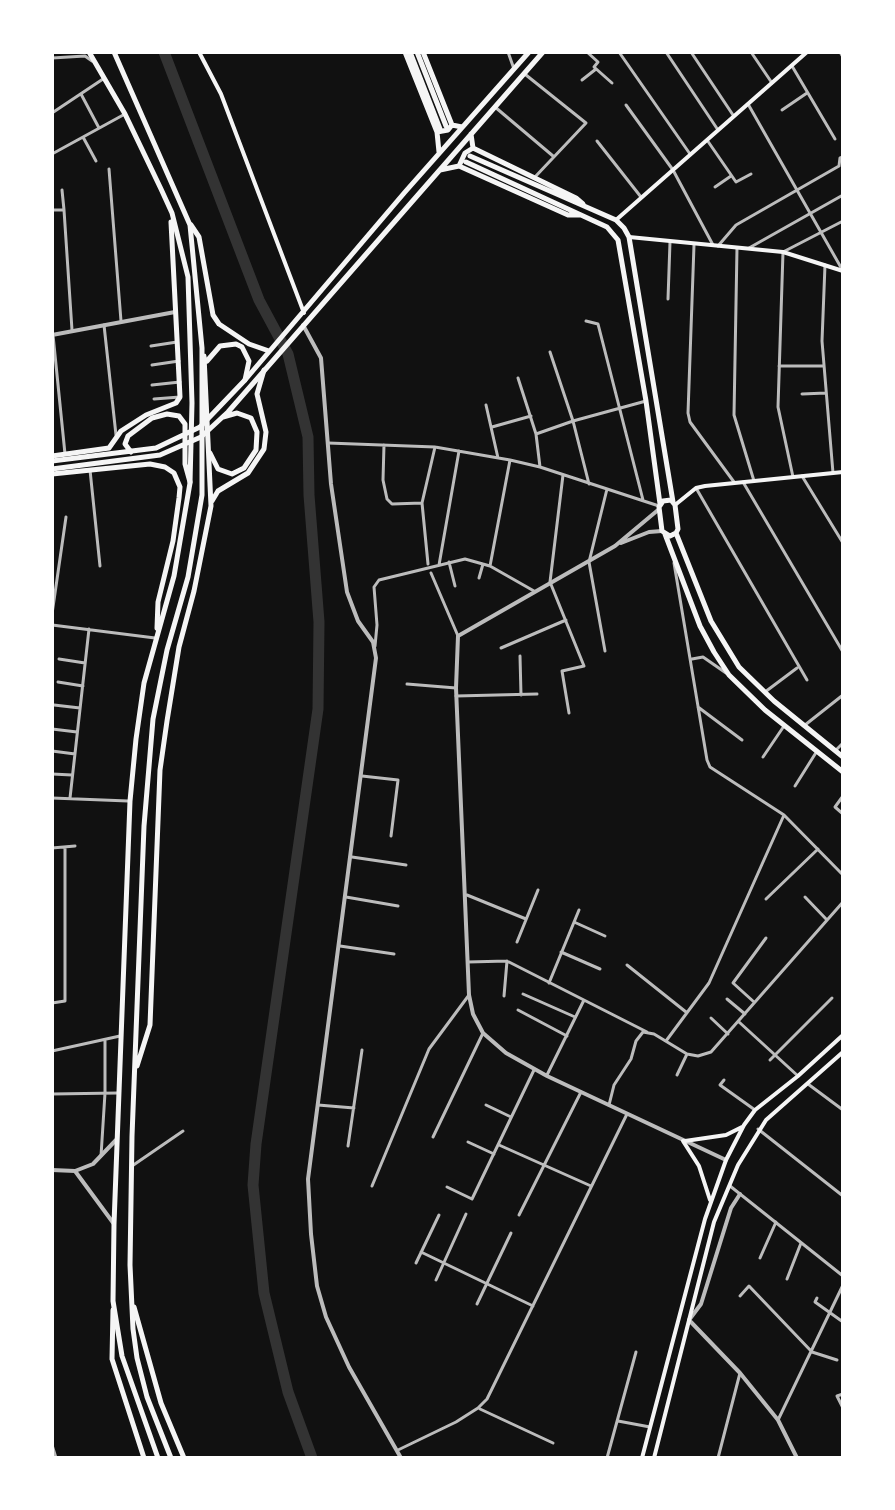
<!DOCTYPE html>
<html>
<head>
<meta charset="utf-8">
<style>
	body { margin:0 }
	#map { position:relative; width:895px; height:1510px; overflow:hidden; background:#111; font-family:Roboto,sans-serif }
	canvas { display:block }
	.frame { position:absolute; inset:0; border:54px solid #fff; pointer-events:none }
</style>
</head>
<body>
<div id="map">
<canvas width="895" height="1510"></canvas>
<div class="frame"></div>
</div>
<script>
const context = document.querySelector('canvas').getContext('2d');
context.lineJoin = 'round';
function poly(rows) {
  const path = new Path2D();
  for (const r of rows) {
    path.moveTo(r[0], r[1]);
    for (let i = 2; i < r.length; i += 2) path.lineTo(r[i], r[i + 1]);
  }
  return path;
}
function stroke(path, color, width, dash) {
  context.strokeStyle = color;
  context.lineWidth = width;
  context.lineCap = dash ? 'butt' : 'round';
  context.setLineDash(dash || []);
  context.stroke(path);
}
stroke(poly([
	[164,52,259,300,288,354,308,437,309,495,319,622,318,709,256,1144,253,1185,264,1293,288,1392,312,1458]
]), '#333', 11);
stroke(poly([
	[508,52,514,69],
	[587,52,598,62,594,67,612,83],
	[619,52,690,154],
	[666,52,718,130],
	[691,52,733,115],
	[751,52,772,83],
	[840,52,843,57],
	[52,58,85,56,92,61],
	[792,66,835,139],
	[526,75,586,123,534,178],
	[582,80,596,69],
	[81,94,99,128],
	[748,104,843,271],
	[626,105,673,170,713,245],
	[495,107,553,156],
	[782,110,807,93],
	[52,113,103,79],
	[83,137,96,161],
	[707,140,736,182,751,174],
	[597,141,641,197],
	[52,154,125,114],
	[109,169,121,321],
	[715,187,731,176],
	[62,190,64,210],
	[52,210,64,210,72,330],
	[694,245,688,413,690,422,734,482],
	[718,246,736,225,839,166,840,158,843,157],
	[737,248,734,415,754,481],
	[749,248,843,195],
	[825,265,822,341,833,473],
	[668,299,670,242],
	[586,321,598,324,643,500],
	[104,325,116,435],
	[53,335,65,454],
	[151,346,177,342],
	[550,352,573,421,589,484],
	[152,365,179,361],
	[779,366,824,366],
	[518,378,536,434,540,467],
	[152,385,180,382],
	[802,394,826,393],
	[154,399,180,397],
	[486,405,498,458],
	[492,427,531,416],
	[536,434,573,421,646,401],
	[328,443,435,447,510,460,540,467,659,506],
	[384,445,383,480,387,499,392,504,422,503],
	[90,470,100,566],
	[563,475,550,582,584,666,562,671,569,713],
	[802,476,843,543],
	[793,477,778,407,783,252,843,221],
	[743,482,843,652],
	[696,488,807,680],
	[449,562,455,586],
	[674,563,707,760,710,767,784,815,843,875],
	[428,564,422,503,435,447],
	[439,565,459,451],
	[490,566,510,460],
	[431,573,458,636],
	[479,578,483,564],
	[52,614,66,517],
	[52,625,155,638],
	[375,646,377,625,374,587,379,580,465,559,490,566,534,591],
	[501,648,566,620],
	[605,651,589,562,607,489],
	[520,656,521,695],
	[59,659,85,663],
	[692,659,703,657,726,673],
	[58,682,83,686],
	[407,684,456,688],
	[765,692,797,668],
	[456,696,537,694],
	[54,705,80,708],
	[698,707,742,740],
	[805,725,843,695],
	[52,729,77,732],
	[52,751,75,754],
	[835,751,843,743],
	[763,757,784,726],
	[52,774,72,775],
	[362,776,398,780,391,836],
	[795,786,817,751],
	[843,796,835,807,843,814],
	[52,798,128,801],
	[70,798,89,629],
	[52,848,75,846],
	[352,857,406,865],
	[467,895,526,919],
	[346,897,398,906],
	[805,897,827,920],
	[766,899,818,849],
	[574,922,605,936],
	[517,942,538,890],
	[340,946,394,954],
	[561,952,600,969],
	[468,962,507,961,647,1032],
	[627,965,686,1012],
	[549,983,579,910],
	[523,994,575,1017],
	[504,996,507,961],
	[727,999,745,1014],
	[754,1002,733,983,766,938],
	[52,1003,65,1001,65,847],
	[518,1010,567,1036],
	[711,1018,728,1034],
	[739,1022,798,1076],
	[666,1041,709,983,784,815],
	[52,1051,120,1036],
	[770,1060,832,998],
	[547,1075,584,1000],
	[677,1075,687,1054],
	[724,1080,720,1085,755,1110],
	[808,1084,843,1110],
	[52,1094,118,1093],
	[318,1105,354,1108],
	[486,1105,511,1117],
	[609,1105,614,1085,631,1059,636,1041,643,1032,654,1034,687,1054,698,1056,711,1052,843,902],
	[758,1129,843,1196],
	[433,1137,483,1033],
	[468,1142,494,1154],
	[499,1145,591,1186],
	[348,1146,362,1050],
	[101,1156,105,1093,105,1040],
	[132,1166,183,1131],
	[372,1186,429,1049,469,995],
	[730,1186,843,1276],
	[447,1187,472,1199,534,1070],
	[519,1215,581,1092],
	[421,1252,533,1306],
	[760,1258,776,1222],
	[416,1263,439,1215],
	[787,1279,801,1243],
	[436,1280,466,1214],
	[740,1296,749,1286,812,1352,837,1360],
	[817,1298,815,1302,843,1322],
	[477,1304,511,1233],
	[843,1394,837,1396,843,1408],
	[480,1409,553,1443],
	[778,1420,843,1285],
	[618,1421,650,1427],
	[52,1445,56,1458],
	[398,1450,456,1422,478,1408,487,1399,627,1114],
	[607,1458,636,1352],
	[718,1458,740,1373]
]), '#bcbcbc', 3);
stroke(poly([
	[303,325,321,358,331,484,347,592,358,621,373,642,376,658,308,1179,311,1234,317,1286,326,1317,349,1367,401,1458],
	[52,335,175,312],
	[658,510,615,546,458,636,456,688,469,995,473,1014,483,1033,506,1053,547,1076,726,1160],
	[621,543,649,532,662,531],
	[52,1170,75,1171,93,1164,116,1140],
	[75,1171,114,1224],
	[740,1194,731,1208,701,1304,689,1320,740,1373,778,1420,797,1458]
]), '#bcbcbc', 4);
stroke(poly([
	[199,52,221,94,304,313],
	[616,220,807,52],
	[629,237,783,252,843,271],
	[675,505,696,488,705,486,843,472],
	[683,1141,699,1166,710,1200],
	[685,1141,726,1135,742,1127],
	[642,1458,705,1219,726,1160,744,1125,755,1110,798,1076,843,1035],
	[654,1458,714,1222,738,1165,766,1120,843,1052]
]), '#f5f5f5', 4);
stroke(poly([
	[405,52,437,132,439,152],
	[410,52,440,129],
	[417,52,446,126],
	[423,52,452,125,462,127],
	[437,132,448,130,452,125],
	[471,134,473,148,576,198,583,204],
	[470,156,616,220,624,228,629,237,673,502],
	[466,162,607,227,618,240,646,401,660,504],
	[459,166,465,153,473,148],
	[440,170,459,166,568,215,580,215],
	[191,225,199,237,213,315,219,324,249,344,269,351],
	[131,452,125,444,128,436,152,418,167,414,179,416,185,424,185,464,190,482],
	[210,453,218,469,232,474,244,468,256,450,257,432,251,418,237,413,223,417],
	[52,461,156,448,200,427,245,380,405,192,529,52],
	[52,469,160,455,201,437,228,412,543,52],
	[671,500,675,505,678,529,676,533,670,536,662,531,659,507,663,501,671,500],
	[676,533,711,621,739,667,774,701,843,757],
	[665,534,700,626,714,652,729,675,765,710,843,772],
	[134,1307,161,1403,184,1458],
	[113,1310,112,1359,144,1458]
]), '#f5f5f5', 5);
stroke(poly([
	[89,52,125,114,161,189,172,213,188,277,192,403,190,483,174,576,144,683,136,739,130,801,114,1224,113,1301,122,1356,158,1458],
	[114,52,190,225,202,348,202,495,188,577,167,650,153,719,144,826,132,1136,130,1265,133,1329,137,1358,147,1397,171,1458],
	[207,361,220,346,236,344,242,347,249,361,245,380],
	[52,456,109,448,121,431,146,415,176,403,180,397,171,222],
	[52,474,150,464,165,467,174,473,180,487,179,498,173,541,158,602,157,628],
	[212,501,218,491,248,473,264,449,266,432,257,394,264,370],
	[137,1066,150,1025,160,770,167,721,179,647,194,591,211,506,204,356]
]), '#f5f5f5', 5);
</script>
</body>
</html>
